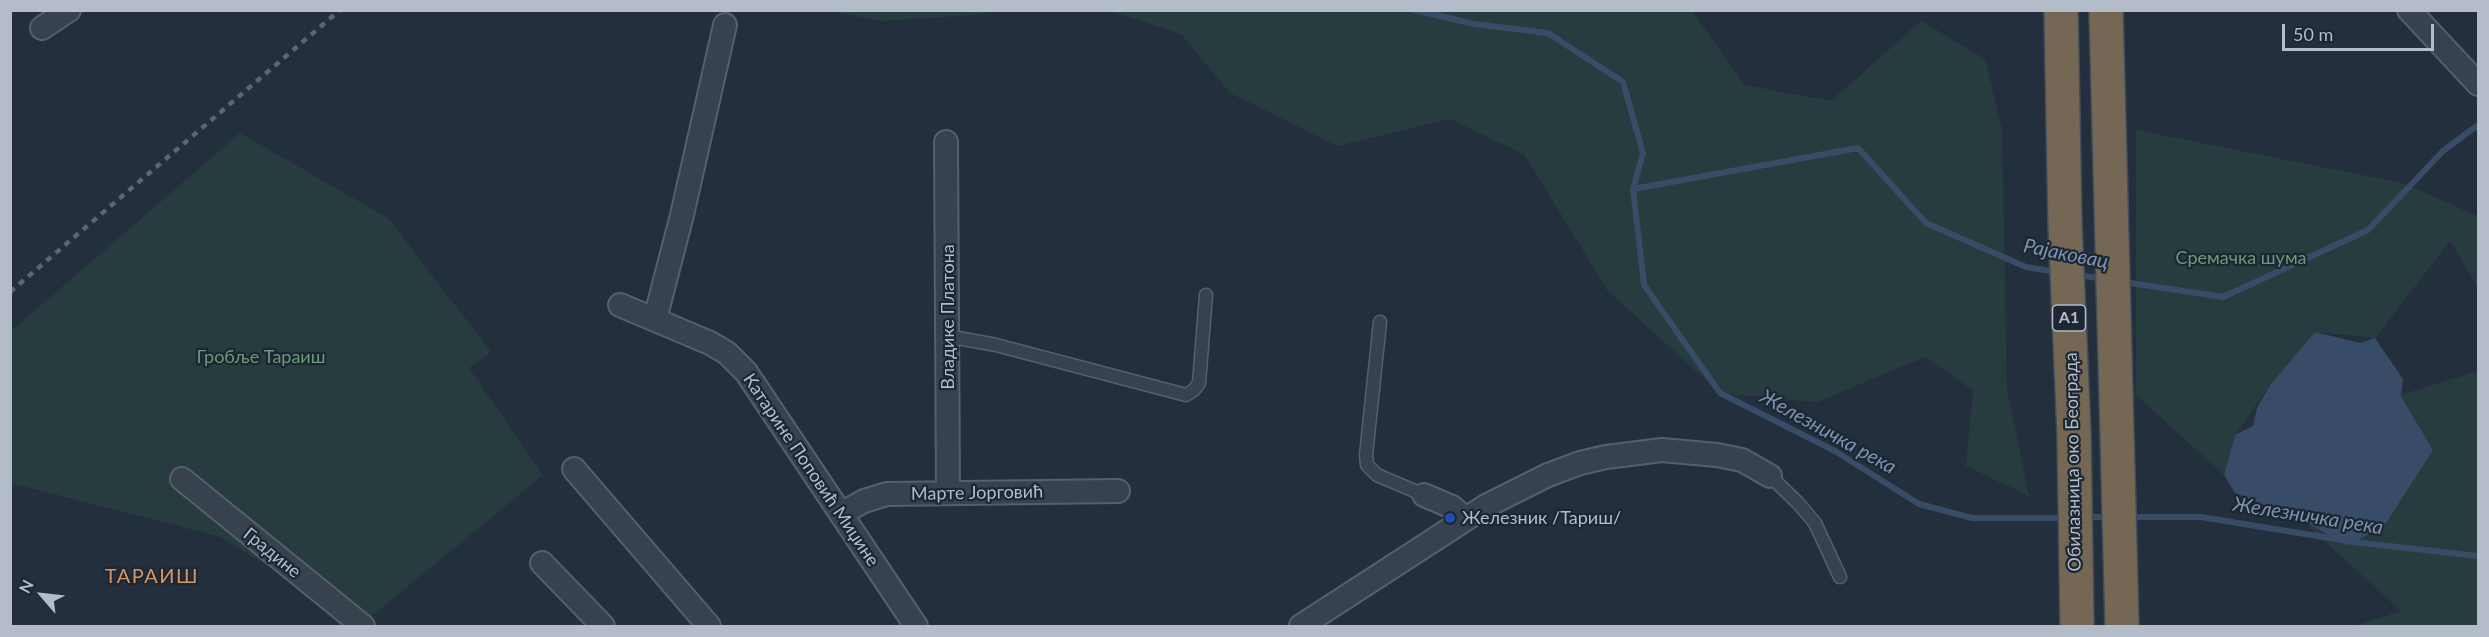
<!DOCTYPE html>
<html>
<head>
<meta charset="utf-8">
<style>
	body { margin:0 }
	#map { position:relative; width:2489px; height:637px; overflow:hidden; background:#242f3e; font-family:Lato,sans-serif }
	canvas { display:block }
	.frame { position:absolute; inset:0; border:12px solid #b4bcc9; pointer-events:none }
	.north { position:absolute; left:12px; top:565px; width:60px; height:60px; -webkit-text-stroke:4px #1d2633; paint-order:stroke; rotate:298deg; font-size:16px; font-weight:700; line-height:24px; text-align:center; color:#b4bcc9 }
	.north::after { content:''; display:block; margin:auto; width:21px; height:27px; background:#b4bcc9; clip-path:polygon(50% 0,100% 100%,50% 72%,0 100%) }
	.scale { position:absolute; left:2282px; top:24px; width:152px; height:27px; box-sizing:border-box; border:3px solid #b4bcc9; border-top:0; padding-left:8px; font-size:18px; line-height:21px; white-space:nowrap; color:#b4bcc9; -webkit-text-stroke:4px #1d2633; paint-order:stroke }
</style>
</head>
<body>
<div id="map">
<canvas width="2489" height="637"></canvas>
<div class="frame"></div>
<div class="north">N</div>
<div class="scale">50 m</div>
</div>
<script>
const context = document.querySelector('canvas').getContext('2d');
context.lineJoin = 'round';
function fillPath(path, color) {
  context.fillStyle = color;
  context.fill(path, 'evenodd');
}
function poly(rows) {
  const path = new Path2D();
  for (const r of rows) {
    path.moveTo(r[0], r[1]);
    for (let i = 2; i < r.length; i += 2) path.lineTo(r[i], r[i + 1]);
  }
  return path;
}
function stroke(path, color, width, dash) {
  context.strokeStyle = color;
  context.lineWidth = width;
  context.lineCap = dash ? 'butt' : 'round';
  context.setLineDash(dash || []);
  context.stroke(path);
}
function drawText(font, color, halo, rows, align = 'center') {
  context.font = font + ' Lato,sans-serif';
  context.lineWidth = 4.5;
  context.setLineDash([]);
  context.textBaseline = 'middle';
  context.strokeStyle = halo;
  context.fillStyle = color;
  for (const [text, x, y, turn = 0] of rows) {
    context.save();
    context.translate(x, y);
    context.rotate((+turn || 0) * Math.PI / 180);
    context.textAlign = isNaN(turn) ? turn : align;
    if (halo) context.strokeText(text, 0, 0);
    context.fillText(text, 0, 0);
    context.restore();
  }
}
fillPath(poly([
	[830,11,998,11,973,15,882,21],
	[1110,11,1692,11,1745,85,1831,101,1921,21,1985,59,2002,130,2007,389,2029,496,1966,466,1973,390,1925,357,1817,402,1720,393,1607,290,1525,155,1450,119,1337,146,1230,93,1181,34],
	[2136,130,2402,183,2478,216,2478,287,2450,241,2375,338,2315,332,2270,385,2235,435,2224,475,2136,395],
	[240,133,388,218,491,352,469,368,543,475,361,625,221,537,11,483,10,332],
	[2478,371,2478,626,2355,626,2401,611,2304,522,2346,545,2433,450,2401,395]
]), '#263c3f');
fillPath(poly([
	[2315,332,2360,343,2375,338,2403,379,2401,396,2433,450,2383,528,2346,545,2304,521,2235,493,2224,475,2235,435,2253,426,2257,408,2270,385]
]), '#394c67');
stroke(poly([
	[1414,10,1474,24,1548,33,1623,82,1643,153,1633,189,1644,285,1720,393,1835,451,1919,504,1972,518,2067,518],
	[1633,189,1858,148,1926,223,2026,267,2057,272],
	[2076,275,2105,279],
	[2124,282,2223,297,2368,230,2443,151,2478,125],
	[2086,517,2109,517],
	[2128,517,2201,517,2354,542,2478,556]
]), '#394c67', 6);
const service = poly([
	[1380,322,1366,455,1367,465,1377,475,1424,495],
	[947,336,996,345,1186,395,1194,390,1199,383,1206,295],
	[1770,476,1798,503,1815,523,1840,577]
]);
const minor = poly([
	[2409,10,2478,84],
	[42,28,69,10],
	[946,142,948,492],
	[620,305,710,343,727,353,746,372,916,626],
	[655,319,682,215,725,25],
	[574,469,709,626],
	[182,479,363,626],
	[1424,495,1452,507,1466,519],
	[841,514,864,501,887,494,1118,491],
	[542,563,603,626],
	[1301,626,1486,506,1548,475,1580,463,1606,457,1662,450,1717,455,1742,460,1770,476]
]);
const motorway = poly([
	[2061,10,2065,224,2074,434,2077,626],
	[2106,10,2122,626]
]);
stroke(service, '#565f6c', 15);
stroke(minor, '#565f6c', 26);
stroke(motorway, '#434c59', 36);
stroke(service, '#38414e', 12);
stroke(minor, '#38414e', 22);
stroke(motorway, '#746855', 33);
stroke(poly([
	[10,292,340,10]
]), '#5a6575', 4.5, [6, 6]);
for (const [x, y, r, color] of [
	[1450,518,6,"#1a4fb4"]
]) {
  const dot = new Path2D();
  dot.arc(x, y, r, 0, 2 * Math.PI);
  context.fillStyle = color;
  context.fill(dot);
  stroke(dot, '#1d2633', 2);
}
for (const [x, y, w] of [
	[2069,318,33]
]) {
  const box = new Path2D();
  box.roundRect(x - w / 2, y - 13, w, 26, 4.5);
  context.fillStyle = '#1d2633';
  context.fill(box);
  stroke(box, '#b4bcc9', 1.5);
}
drawText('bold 16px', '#b4bcc9', null, [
	["A1",2069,318]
]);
drawText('18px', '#6b9a76', '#1d2633', [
	["Сремачка шума",2241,258],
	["Гробље Тараиш",261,357]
]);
drawText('18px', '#b4bcc9', '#1d2633', [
	["Владике Платона",948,317,-90],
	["Обилазница око Београда",2073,462,-91],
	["Катарине Поповић Миџине",811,470,56],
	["Марте Јорговић",977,493,-1],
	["Градине",272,553,39]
]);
drawText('18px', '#b4bcc9', '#1d2633', [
	["Железник /Тариш/",1462,518]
], 'left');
drawText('italic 20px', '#7c92b1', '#1d2633', [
	["Рајаковац",2066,254,11],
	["Железничка река",1828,432,29],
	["Железничка река",2308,516,9]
]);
context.letterSpacing = '1.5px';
drawText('20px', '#d59563', '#1d2633', [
	["ТАРАИШ",152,577]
]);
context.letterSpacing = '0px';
</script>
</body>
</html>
